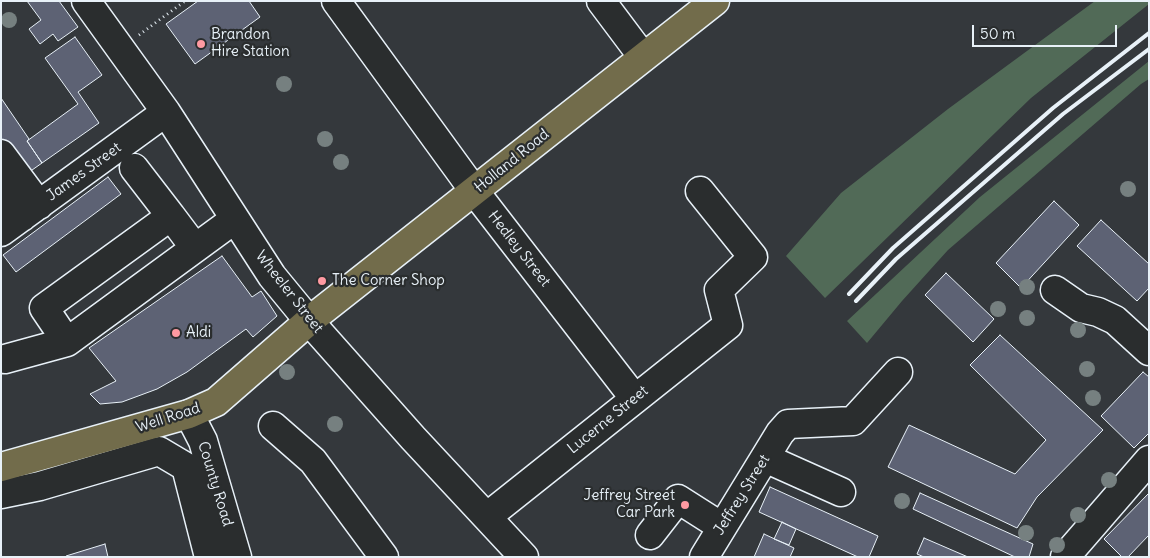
<!DOCTYPE html>
<html>
<head>
<meta charset="utf-8">
<style>
	body { margin:0 }
	#map { position:relative; width:1150px; height:558px; overflow:hidden; background:#34383c; font-family:Delius,sans-serif }
	canvas { display:block }
	.frame { position:absolute; inset:0; border:2px solid #e8f1f8; pointer-events:none }
	.scale { position:absolute; left:972px; top:25px; width:145px; height:22px; box-sizing:border-box; border:2px solid #e8f1f8; border-top:0; padding-left:6px; font-size:15px; line-height:18px; white-space:nowrap; color:#e8f1f8; -webkit-text-stroke:4px #2a2d2e; paint-order:stroke }
</style>
</head>
<body>
<div id="map">
<canvas width="1150" height="558"></canvas>
<div class="frame"></div>
<div class="scale">50 m</div>
</div>
<script>
const context = document.querySelector('canvas').getContext('2d');
context.lineJoin = 'round';
function fillPath(path, color) {
  context.fillStyle = color;
  context.fill(path, 'evenodd');
}
function poly(rows) {
  const path = new Path2D();
  for (const r of rows) {
    path.moveTo(r[0], r[1]);
    for (let i = 2; i < r.length; i += 2) path.lineTo(r[i], r[i + 1]);
  }
  return path;
}
function stroke(path, color, width, dash) {
  context.strokeStyle = color;
  context.lineWidth = width;
  context.lineCap = dash ? 'butt' : 'round';
  context.setLineDash(dash || []);
  context.stroke(path);
}
function drawText(font, color, halo, rows, align = 'center') {
  context.font = font + ' Delius,sans-serif';
  context.lineWidth = 4.5;
  context.setLineDash([]);
  context.textBaseline = 'middle';
  context.strokeStyle = halo;
  context.fillStyle = color;
  for (const [text, x, y, turn = 0] of rows) {
    context.save();
    context.translate(x, y);
    context.rotate((+turn || 0) * Math.PI / 180);
    context.textAlign = isNaN(turn) ? turn : align;
    if (halo) context.strokeText(text, 0, 0);
    context.fillText(text, 0, 0);
    context.restore();
  }
}
fillPath(poly([
	[1095,1,1149,1,1149,4,1031,98,825,298,786,256,841,193,948,109],
	[1149,61,1149,79,1141,84,948,250,902,301,867,343,847,321,980,197]
]), '#516a57');
const building = poly([
	[27,1,59,1,78,27,58,41,53,34,40,44,29,29,41,20,27,1],
	[198,1,249,1,260,17,195,64,166,24,198,1],
	[75,37,102,75,78,92,99,123,42,163,27,141,78,104,45,58,75,37],
	[1,98,29,139,27,141,42,163,25,175,1,139,1,98],
	[108,177,121,194,16,272,3,255,108,177],
	[1054,201,1079,225,1021,288,996,263,1054,201],
	[1101,220,1149,264,1149,288,1137,301,1077,246,1101,220],
	[222,256,252,297,261,291,277,316,253,337,246,329,187,372,157,389,122,402,100,404,90,394,116,381,89,348,222,256],
	[946,273,994,319,973,342,925,295,946,273],
	[1000,335,1103,430,1037,497,1017,528,888,467,909,425,1015,474,1046,440,970,365,1000,335],
	[1143,372,1149,377,1149,433,1134,448,1101,416,1143,372],
	[770,487,878,536,869,557,858,557,759,512,770,487],
	[920,493,1033,544,1029,557,1015,557,913,509,920,493],
	[1149,493,1149,535,1128,557,1122,557,1104,539,1149,493],
	[782,522,796,529,789,545,774,539,782,522],
	[764,534,794,548,790,557,754,557,764,534],
	[924,538,968,557,924,557,917,554,924,538],
	[105,544,108,557,66,557,66,556,105,544]
]);
fillPath(building, '#5d6274');
stroke(building, '#e8f1f8', 1);
const minor = poly([
	[86,1,166,112,272,276,309,321,413,438,524,557],
	[336,1,475,192,635,399],
	[601,1,643,57],
	[1,154,39,205],
	[134,168,171,216],
	[1,191,22,217],
	[1,232,166,112],
	[1055,290,1081,308,1098,312,1115,320,1149,351],
	[67,342,44,308,171,216,195,248],
	[5,359,67,342,235,219],
	[189,414,203,441,237,557],
	[273,426,313,461,384,557],
	[765,458,841,492],
	[1,494,40,486,159,451,186,467,209,557],
	[488,516,728,325,719,290,753,257,700,191],
	[650,535,678,499,722,527],
	[704,557,780,433,788,424,853,421,898,372],
	[1065,557,1149,460]
]);
const major = poly([
	[1,467,189,414,216,402,309,321,715,1]
]);
stroke(minor, '#e8f1f8', 31);
stroke(major, '#e8f1f8', 31);
stroke(poly([
	[139,35,185,1]
]), '#e8f1f8', 3, [1, 4]);
stroke(minor, '#2a2d2e', 28);
stroke(major, '#726c4b', 28);
stroke(poly([
	[849,294,893,248,1053,108,1149,33],
	[856,301,896,259,1063,114,1149,49]
]), '#e8f1f8', 4);
context.fillStyle = '#768080';
for (const [x, y] of [
	[9,20],
	[284,84],
	[325,139],
	[341,162],
	[1128,189],
	[1027,287],
	[998,309],
	[1027,318],
	[1078,330],
	[1087,369],
	[287,372],
	[1093,398],
	[335,424],
	[1109,480],
	[902,501],
	[1078,515],
	[1026,533],
	[1057,545]
]) {
  context.beginPath();
  context.arc(x, y, 8, 0, 2 * Math.PI);
  context.fill();
}
for (const [x, y, r, color] of [
	[201,44,5,"#ff9aa2"],
	[322,281,5,"#ff9aa2"],
	[176,333,5,"#ff9aa2"],
	[685,505,5,"#ff9aa2"]
]) {
  const dot = new Path2D();
  dot.arc(x, y, r, 0, 2 * Math.PI);
  context.fillStyle = color;
  context.fill(dot);
  stroke(dot, '#2a2d2e', 2);
}
drawText('15px', '#e8f1f8', '#2a2d2e', [
	["Brandon",211,35],
	["Hire Station",211,52],
	["The Corner Shop",332,281],
	["Aldi",186,333],
	["Jeffrey Street",675,496,"right"],
	["Car Park",675,513,"right"]
], 'left');
drawText('15px', '#e8f1f8', '#2a2d2e', [
	["Holland Road",512,161,-39],
	["James Street",84,172,-36],
	["Hedley Street",519,249,52],
	["Wheeler Street",289,292,52],
	["Well Road",168,418,-18],
	["Lucerne Street",608,420,-39],
	["County Road",215,484,73],
	["Jeffrey Street",742,495,-58]
]);
</script>
</body>
</html>
